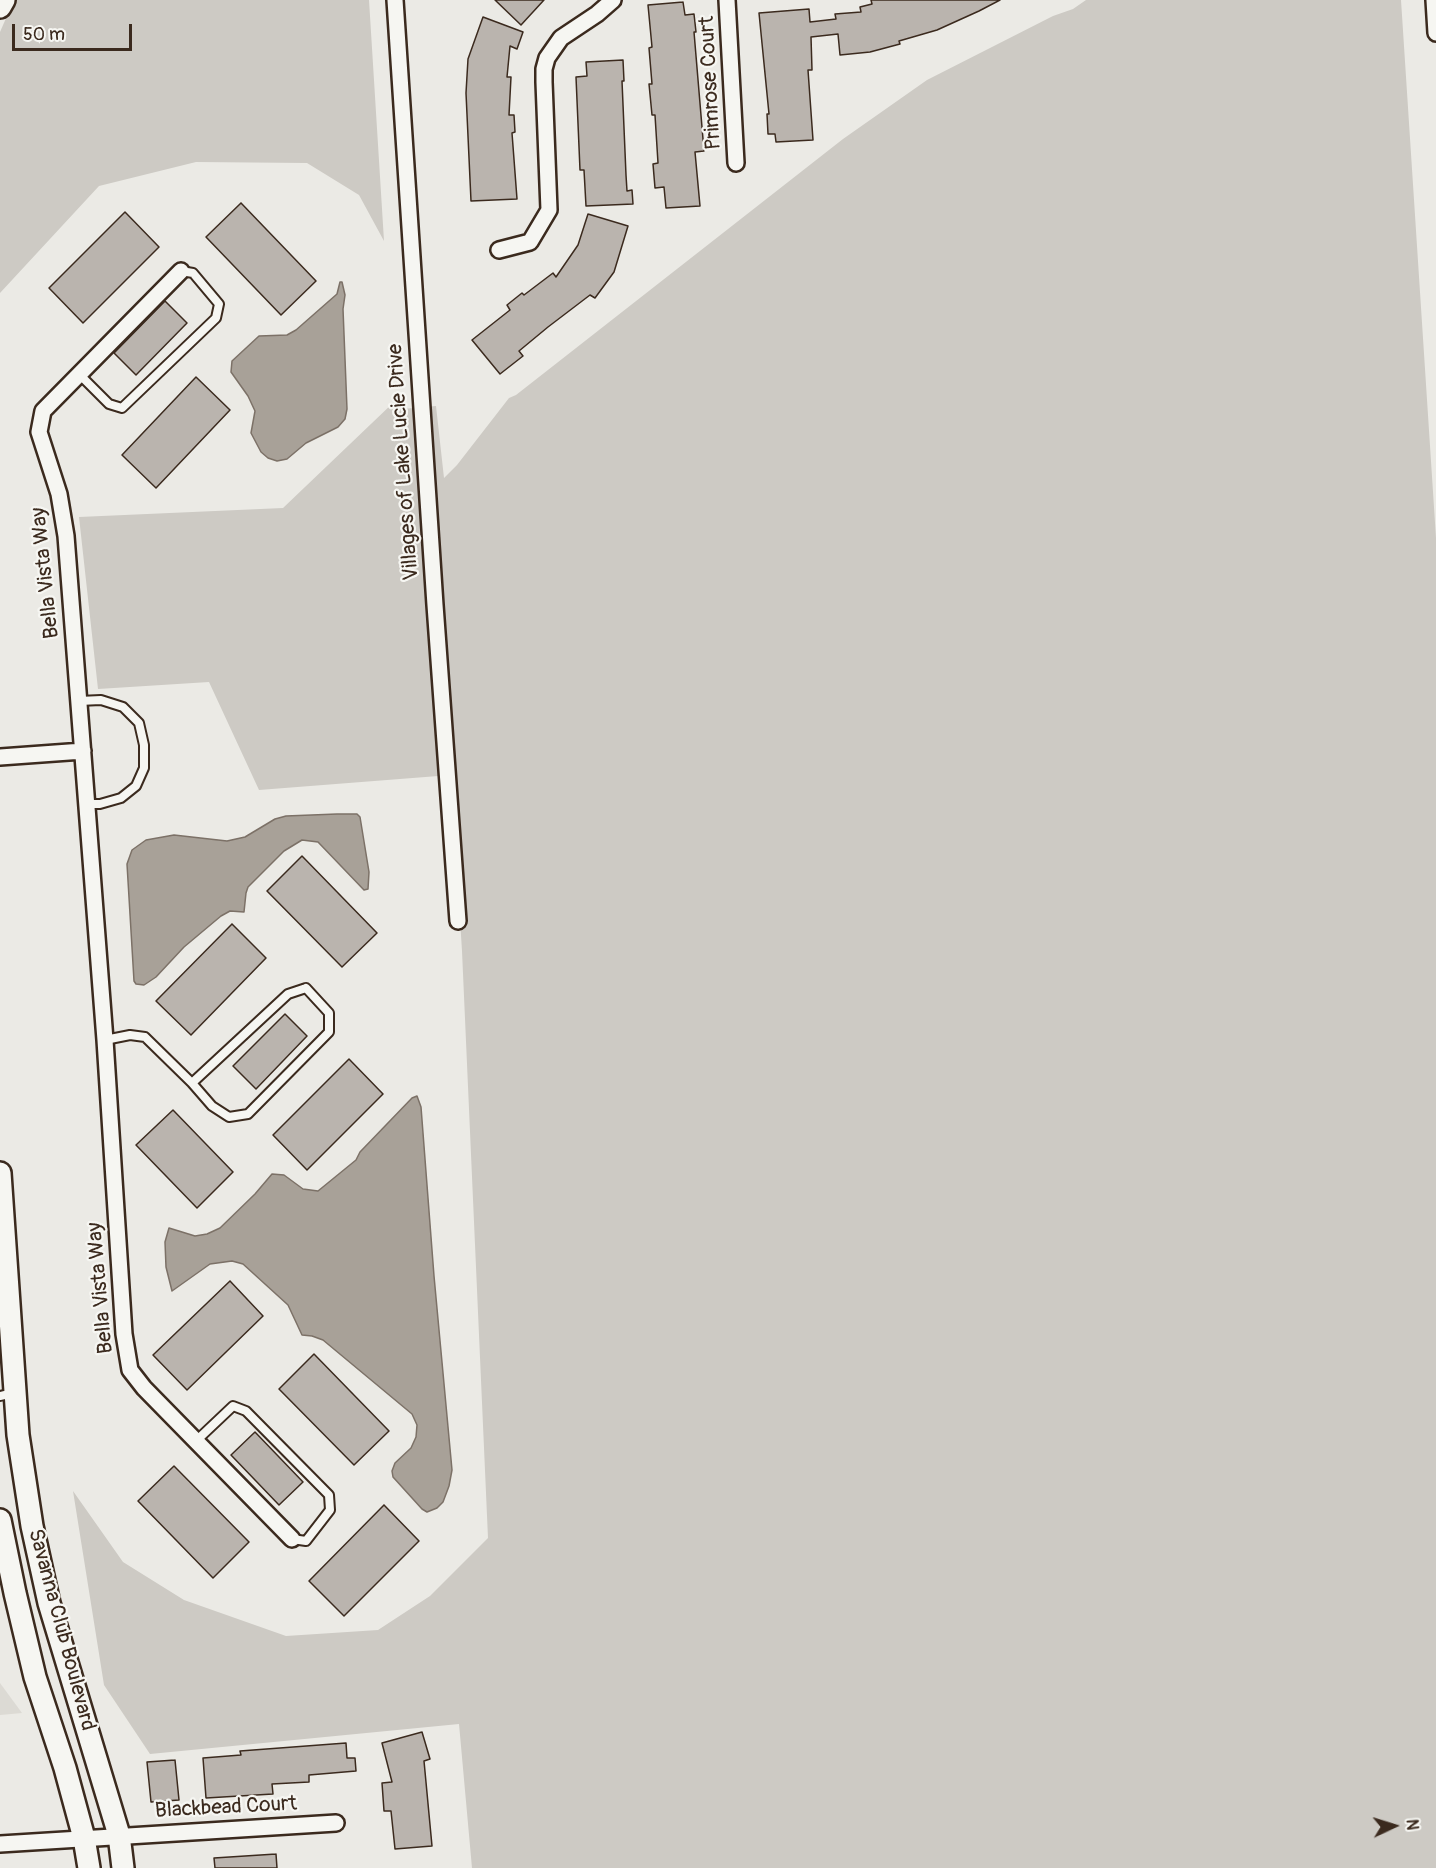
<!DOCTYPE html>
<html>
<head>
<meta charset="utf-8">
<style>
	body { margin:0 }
	#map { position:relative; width:1436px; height:1868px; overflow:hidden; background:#ebeae5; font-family:Pangolin,sans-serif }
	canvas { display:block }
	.north { position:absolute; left:1364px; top:1796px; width:60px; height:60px; -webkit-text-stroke:4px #f6f6f2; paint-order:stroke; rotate:86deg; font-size:16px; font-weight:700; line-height:24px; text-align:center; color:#3b2a1e }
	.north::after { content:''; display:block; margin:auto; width:21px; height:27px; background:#3b2a1e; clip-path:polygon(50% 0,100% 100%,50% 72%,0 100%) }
	.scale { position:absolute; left:12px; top:24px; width:120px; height:27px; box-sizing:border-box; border:3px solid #3b2a1e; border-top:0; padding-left:8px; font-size:18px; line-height:21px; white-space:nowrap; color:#3b2a1e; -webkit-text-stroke:4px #f6f6f2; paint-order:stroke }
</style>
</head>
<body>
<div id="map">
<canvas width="1436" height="1868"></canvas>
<div class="north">N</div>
<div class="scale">50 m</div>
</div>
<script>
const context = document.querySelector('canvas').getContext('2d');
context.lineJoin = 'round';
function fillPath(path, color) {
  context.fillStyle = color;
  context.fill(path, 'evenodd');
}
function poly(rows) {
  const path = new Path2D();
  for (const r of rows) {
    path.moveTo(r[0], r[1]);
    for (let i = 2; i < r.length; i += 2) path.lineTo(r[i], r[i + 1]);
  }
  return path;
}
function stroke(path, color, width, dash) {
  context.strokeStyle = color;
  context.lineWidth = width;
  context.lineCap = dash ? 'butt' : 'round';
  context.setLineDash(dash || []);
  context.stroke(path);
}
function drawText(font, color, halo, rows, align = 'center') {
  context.font = font + ' Pangolin,sans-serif';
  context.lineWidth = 4.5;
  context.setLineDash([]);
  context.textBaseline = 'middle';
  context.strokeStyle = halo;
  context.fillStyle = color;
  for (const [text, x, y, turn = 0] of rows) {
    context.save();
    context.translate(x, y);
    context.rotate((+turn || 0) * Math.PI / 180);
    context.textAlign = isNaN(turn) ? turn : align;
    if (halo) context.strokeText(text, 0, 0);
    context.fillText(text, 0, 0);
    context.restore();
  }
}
fillPath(poly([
	[0,1683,22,1713,0,1715]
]), '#dcdad4');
fillPath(poly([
	[14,0,369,0,384,241,359,195,307,163,196,162,99,186,0,293,0,32],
	[1086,0,1401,0,1436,538,1436,1868,472,1868,459,1724,150,1754,104,1685,73,1491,123,1562,184,1600,286,1636,378,1630,430,1596,488,1538,462,951,451,775,259,790,209,682,98,689,79,517,283,508,394,402,396,406,402,409,436,406,444,478,457,465,509,398,516,395,843,139,927,80,1053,16,1073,9]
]), '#cdcac4');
const water = poly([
	[340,282,342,282,345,295,343,309,347,409,345,419,338,427,306,443,287,459,277,461,268,458,261,452,251,433,255,411,248,396,231,372,232,361,259,336,287,335,296,330,337,294,340,282],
	[337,814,357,814,360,817,369,872,368,889,364,890,318,842,302,840,284,851,248,887,246,893,244,912,230,911,221,916,184,947,156,977,144,985,136,984,134,981,127,864,132,850,146,840,174,835,227,841,245,837,275,819,286,816,337,814],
	[417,1096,421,1107,434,1276,452,1470,449,1486,443,1502,437,1508,427,1512,422,1509,393,1477,392,1471,395,1463,411,1448,416,1437,417,1425,412,1414,323,1340,312,1336,302,1335,288,1305,243,1264,232,1261,210,1264,172,1291,166,1267,165,1242,169,1228,195,1236,207,1234,220,1228,255,1194,272,1174,284,1175,303,1189,318,1191,356,1160,360,1152,412,1098,417,1096]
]);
fillPath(water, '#a8a198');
stroke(water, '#7c7167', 1.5);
const building = poly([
	[495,0,544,0,521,25,495,0],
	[871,0,1000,0,979,11,937,30,899,41,900,44,870,52,840,55,838,34,811,37,812,70,808,70,813,140,776,142,775,134,768,134,767,114,769,114,759,13,809,9,810,22,836,19,835,14,861,12,860,7,872,4,871,0],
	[683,2,685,15,694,14,696,32,694,32,704,151,695,152,700,206,666,208,664,187,655,188,653,164,658,163,655,115,652,115,649,84,652,84,649,48,652,47,648,5,683,2],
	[483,17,523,32,517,49,510,46,507,77,511,77,509,115,514,115,515,132,512,133,517,199,471,201,466,93,468,59,483,17],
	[623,60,624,81,622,81,626,175,627,191,632,190,633,204,586,206,584,170,580,170,576,77,587,76,586,62,623,60],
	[241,203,316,281,281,315,206,237,241,203],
	[125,212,159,247,83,323,49,288,125,212],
	[588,214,628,226,614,272,595,298,590,295,548,327,519,351,523,356,500,374,472,340,510,310,507,305,522,293,524,295,553,273,556,277,578,245,588,214],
	[165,301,187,323,136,375,114,353,165,301],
	[196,377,230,410,156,488,122,455,196,377],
	[302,856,377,933,342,967,267,891,302,856],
	[232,924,266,958,191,1035,156,1001,232,924],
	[285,1014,307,1036,256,1089,233,1066,285,1014],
	[349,1059,383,1094,307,1170,273,1135,349,1059],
	[173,1110,233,1172,197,1208,136,1145,173,1110],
	[230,1281,263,1316,187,1390,153,1355,230,1281],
	[314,1354,389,1431,354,1465,279,1389,314,1354],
	[255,1432,303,1482,279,1505,231,1455,255,1432],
	[174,1466,249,1542,213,1578,138,1501,174,1466],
	[384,1505,419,1541,344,1616,309,1581,384,1505],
	[422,1732,430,1759,424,1761,432,1846,395,1849,391,1811,384,1811,382,1783,392,1782,382,1743,422,1732],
	[346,1743,347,1758,355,1758,356,1771,309,1775,309,1782,272,1784,273,1794,206,1798,203,1758,241,1755,240,1751,346,1743],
	[175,1760,179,1800,151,1802,147,1762,175,1760],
	[276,1854,277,1868,215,1868,214,1858,276,1854]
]);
fillPath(building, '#bab4ae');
stroke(building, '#3b2a1e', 1.5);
const lane = poly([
	[79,374,109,404,122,408,216,318,219,304,193,273,181,271],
	[79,701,101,700,123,707,139,723,144,745,144,768,136,786,121,798,100,804,87,804],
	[306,988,329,1013,329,1032,248,1114,229,1117,212,1106,192,1083,288,994,306,988],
	[105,1040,130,1035,145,1037,192,1083],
	[0,1396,13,1393],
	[196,1441,233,1406,246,1411,329,1495,330,1510,306,1541,292,1539]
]);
const street = poly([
	[395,0,435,605,458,921],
	[727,0,736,163],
	[1434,0,1436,33],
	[499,250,530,242,549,210,544,82,544,69,547,58,561,38,597,14,613,0],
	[181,271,43,411,39,432,59,494,66,536,105,1040,124,1334,130,1370,144,1388,292,1539],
	[0,757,83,751],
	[0,1844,336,1823]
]);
const secondary = poly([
	[0,7,4,0],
	[0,1173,18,1435,32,1526,49,1603,119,1835,123,1868],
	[0,1520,15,1593,35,1677,65,1768,84,1838,89,1868]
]);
stroke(lane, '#3b2a1e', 12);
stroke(street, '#3b2a1e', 20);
stroke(secondary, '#3b2a1e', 26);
stroke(lane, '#f6f6f2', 8);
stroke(street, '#f6f6f2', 15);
stroke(secondary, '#f6f6f2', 21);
drawText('21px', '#3b2a1e', '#f6f6f2', [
	["Primrose Court",711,83,-93],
	["Villages of Lake Lucie Drive",404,462,-94],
	["Bella Vista Way",46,573,-96],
	["Bella Vista Way",101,1288,-95],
	["Savanna Club Boulevard",61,1630,75],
	["Blackbead Court",226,1808,-3]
]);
</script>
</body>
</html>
